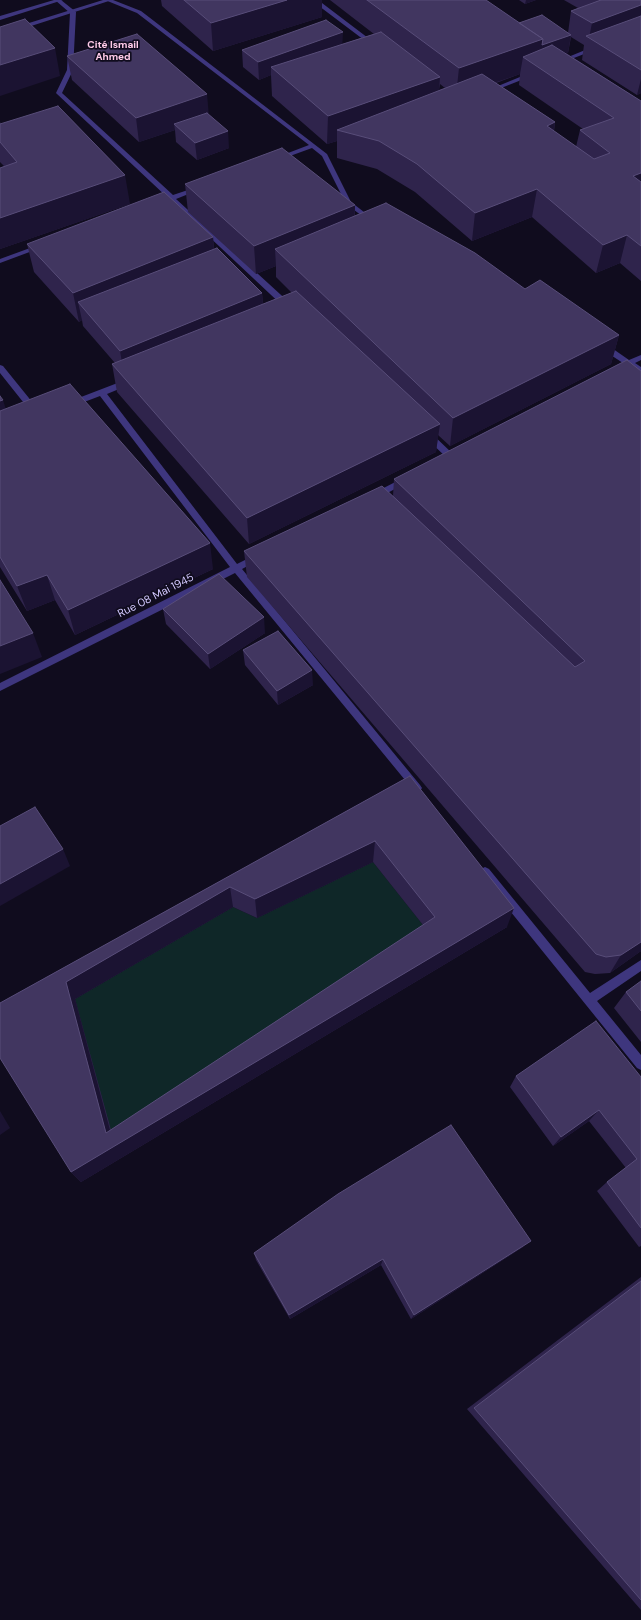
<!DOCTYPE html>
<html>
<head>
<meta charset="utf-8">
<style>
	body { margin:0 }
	canvas { display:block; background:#100c1e }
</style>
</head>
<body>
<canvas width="641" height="1620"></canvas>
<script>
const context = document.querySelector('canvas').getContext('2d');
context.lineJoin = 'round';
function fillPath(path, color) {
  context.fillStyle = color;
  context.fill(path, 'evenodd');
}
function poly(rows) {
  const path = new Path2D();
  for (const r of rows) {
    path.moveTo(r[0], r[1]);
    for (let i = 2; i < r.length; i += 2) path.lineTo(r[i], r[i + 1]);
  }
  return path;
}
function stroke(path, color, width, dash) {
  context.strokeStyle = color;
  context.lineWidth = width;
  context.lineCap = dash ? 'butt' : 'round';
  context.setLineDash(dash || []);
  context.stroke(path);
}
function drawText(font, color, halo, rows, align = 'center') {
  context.font = font + ' "DM Sans",sans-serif';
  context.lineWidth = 3.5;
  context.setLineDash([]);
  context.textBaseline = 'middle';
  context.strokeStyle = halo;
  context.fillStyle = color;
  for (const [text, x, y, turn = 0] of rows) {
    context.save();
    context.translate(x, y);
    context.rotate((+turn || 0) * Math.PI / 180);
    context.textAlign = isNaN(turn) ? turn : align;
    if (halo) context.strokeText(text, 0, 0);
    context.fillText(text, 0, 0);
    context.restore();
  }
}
fillPath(poly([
	[373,862,431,935,114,1145,75,999,233,907,257,918]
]), '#0f2728');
fillPath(poly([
	[55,0,61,0,76,12,73,70,62,93,173,195,197,187,201,187,201,189,176,199,292,305,292,309,286,309,171,201,167,200,166,199,167,197,57,94,56,93,67,70,70,13,55,0],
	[105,0,113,0,141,11,327,154,351,202,373,219,373,221,369,221,346,204,322,156,312,148,279,160,275,160,275,158,309,145,137,13,105,0],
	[311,0,318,0,376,44,376,46,372,46,311,0],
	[595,46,598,48,597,49,561,63,556,62,595,46],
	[532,72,535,74,534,75,491,92,486,91,532,72],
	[41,244,44,246,43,247,0,263,0,259,41,244],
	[600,344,606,344,629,360,641,355,641,360,635,363,641,367,641,374,629,367,621,371,615,371,615,367,623,363,600,348,600,344],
	[0,365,3,366,37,408,37,412,31,412,0,373,0,365],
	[128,379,131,380,131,384,107,394,237,564,253,556,259,556,260,558,259,560,242,569,420,785,422,788,420,791,417,792,414,791,235,573,0,691,0,683,230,567,100,396,71,407,67,404,68,402,128,379],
	[428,432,431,433,453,454,453,458,447,458,425,437,425,433,428,432],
	[405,477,408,478,409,480,408,482,378,498,372,498,371,496,372,494,405,477],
	[485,867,489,869,590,993,641,960,641,971,597,1001,641,1055,641,1070,637,1068,481,875,480,872,481,869,485,867]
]), '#3e367e');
fillPath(poly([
	[54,0,63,0,0,20,0,16,54,0],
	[103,0,112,0,0,36,0,32,103,0]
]), '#3e367e');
fillPath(poly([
	[161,0,322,0,322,17,213,51,162,6],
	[330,0,486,0,519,23,568,33,571,11,578,8,564,0,641,0,641,93,637,95,582,60,584,45,571,37,568,53,566,53,641,101,641,281,620,263,596,273,532,217,472,241,415,192,377,169,337,158,337,141,327,144,272,96,271,75,259,80,243,67,242,50,342,44,374,34],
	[520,74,519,85,583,129,580,130,576,147,554,131,555,122,496,83],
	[440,84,445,88,439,90],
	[519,0,536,0,525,4],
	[67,56,209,115,229,148,197,160,176,142,175,130,139,142,72,80],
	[0,122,1,124,130,204,0,249,0,168,4,166,0,162],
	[185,184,355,205,355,216,525,289,619,335,611,364,450,446,438,435,436,452,249,544,117,392,112,364,115,363,83,326,82,320,79,322,34,272,27,244,213,237,214,249,262,293,263,304,292,293,276,277,276,266,256,274,188,212],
	[627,360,641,951,610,973,595,974,585,972,247,577,244,551,393,496,394,479],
	[0,396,5,409,213,569,75,635,55,600,27,611,0,567],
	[163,609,265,633,210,669,166,624],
	[243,650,313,685,278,705,245,665],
	[410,776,507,927,81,1182,71,1172,0,1003],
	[373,862,423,925,111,1130,75,999,233,907,257,918],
	[641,981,641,1042,614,1008,626,992],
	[516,1076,641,1077,641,1246,639,1247,597,1191,607,1182,626,1168,589,1121,553,1146,510,1087],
	[523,1247,411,1319,381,1265,290,1319,256,1260,254,1253],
	[641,1277,641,1610,467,1409]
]), '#2f244c');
fillPath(poly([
	[287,0,322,0,322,17,213,51,211,23],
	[526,0,536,0,525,4],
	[641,5,641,26,589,38,592,23],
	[343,32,342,50,271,67,271,75,259,80,258,62],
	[571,35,568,53,539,63,523,57,520,74,456,96,459,68,543,39],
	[55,48,60,76,0,96,0,65],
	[440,77,438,105,337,130,337,141,327,144,328,116],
	[641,79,641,93,637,95],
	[207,94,209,117,174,124,175,130,139,142,136,118],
	[555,122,550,150,547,126],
	[228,131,229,148,197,160,195,143],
	[641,173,641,198,633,176],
	[125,175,130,204,0,249,0,218],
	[537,189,532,217,472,241,475,213],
	[355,205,354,234,275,249,276,266,256,274,254,246],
	[627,235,620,263,596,273,603,245],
	[213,237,215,265,78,302,82,320,79,322,73,293],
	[262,293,264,316,124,374,120,351],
	[619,335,611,364,450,446,453,418],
	[3,400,10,423,0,427,0,401],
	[440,424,436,452,249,544,247,518],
	[210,543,213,569,75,635,68,610],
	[47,575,55,600,27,611,17,586],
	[264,617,265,633,210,669,208,654],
	[33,633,42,657,0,674,0,646],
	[312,670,313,685,278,705,277,691],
	[375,841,373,862,257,918,255,899],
	[63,849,70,866,0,906,0,884],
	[230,887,233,907,75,999,114,1145,106,1133,66,982],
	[514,908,507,927,81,1182,71,1172],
	[641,942,641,951,610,973,621,955],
	[599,1110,589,1121,553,1146,561,1137],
	[0,1111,10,1128,0,1135],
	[531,1241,523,1247,411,1319,414,1315],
	[383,1259,381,1265,290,1319,289,1315]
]), '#1b1332');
const building = poly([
	[184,0,287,0,211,23,184,0],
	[367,0,486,0,543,39,459,68,367,0],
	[601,0,641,0,641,5,592,23,571,11,601,0],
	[542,15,571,35,542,45,543,39,519,23,542,15],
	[641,16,641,70,586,36,641,16],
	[25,19,55,48,0,65,0,27,25,19],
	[326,20,343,32,258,62,242,50,326,20],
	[381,32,440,77,328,116,271,67,381,32],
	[137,34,207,94,136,118,67,56,137,34],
	[552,45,641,101,641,173,633,176,641,182,641,246,627,235,603,245,537,189,475,213,417,164,379,141,337,130,482,74,555,122,547,126,594,159,610,153,580,130,614,118,523,57,552,45],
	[58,106,125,175,0,218,0,168,17,162,0,142,0,124,58,106],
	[207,113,228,131,195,143,174,124,207,113],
	[282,148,355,205,254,246,185,184,282,148],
	[164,192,213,237,73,293,27,244,164,192],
	[386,203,475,253,525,289,540,280,619,335,453,418,275,249,386,203],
	[217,248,262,293,120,351,78,302,217,248],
	[296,291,440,424,247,518,112,364,296,291],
	[627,360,641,371,641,942,621,955,606,957,596,954,244,551,382,486,575,667,585,661,394,479,627,360],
	[70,384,210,543,68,610,47,575,17,586,0,557,0,411,70,384],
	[0,396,3,400,0,401,0,396],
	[219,574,264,617,208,654,163,609,219,574],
	[0,580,33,633,0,646,0,580],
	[278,631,312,670,277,691,243,650,278,631],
	[410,776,514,908,71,1172,0,1058,0,1003,410,776],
	[375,841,435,917,106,1133,66,982,230,887,255,899,375,841],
	[35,807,63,849,0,884,0,826,35,807],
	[641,981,641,1011,626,992,641,981],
	[596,1021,641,1077,641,1228,607,1182,637,1159,599,1110,561,1137,516,1076,596,1021],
	[451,1125,531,1241,414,1315,383,1259,289,1315,254,1253,338,1194,451,1125],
	[641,1281,641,1600,474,1408,641,1281]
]);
fillPath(building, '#413660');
stroke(building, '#584d79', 1);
drawText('bold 10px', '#ffcbe9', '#100c1e', [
	["Cité Ismail",113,45],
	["Ahmed",113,57]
]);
drawText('11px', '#d3c9ff', '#100c1e', [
	["Rue 08 Mai 1945",156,596,-27]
]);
</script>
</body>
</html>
